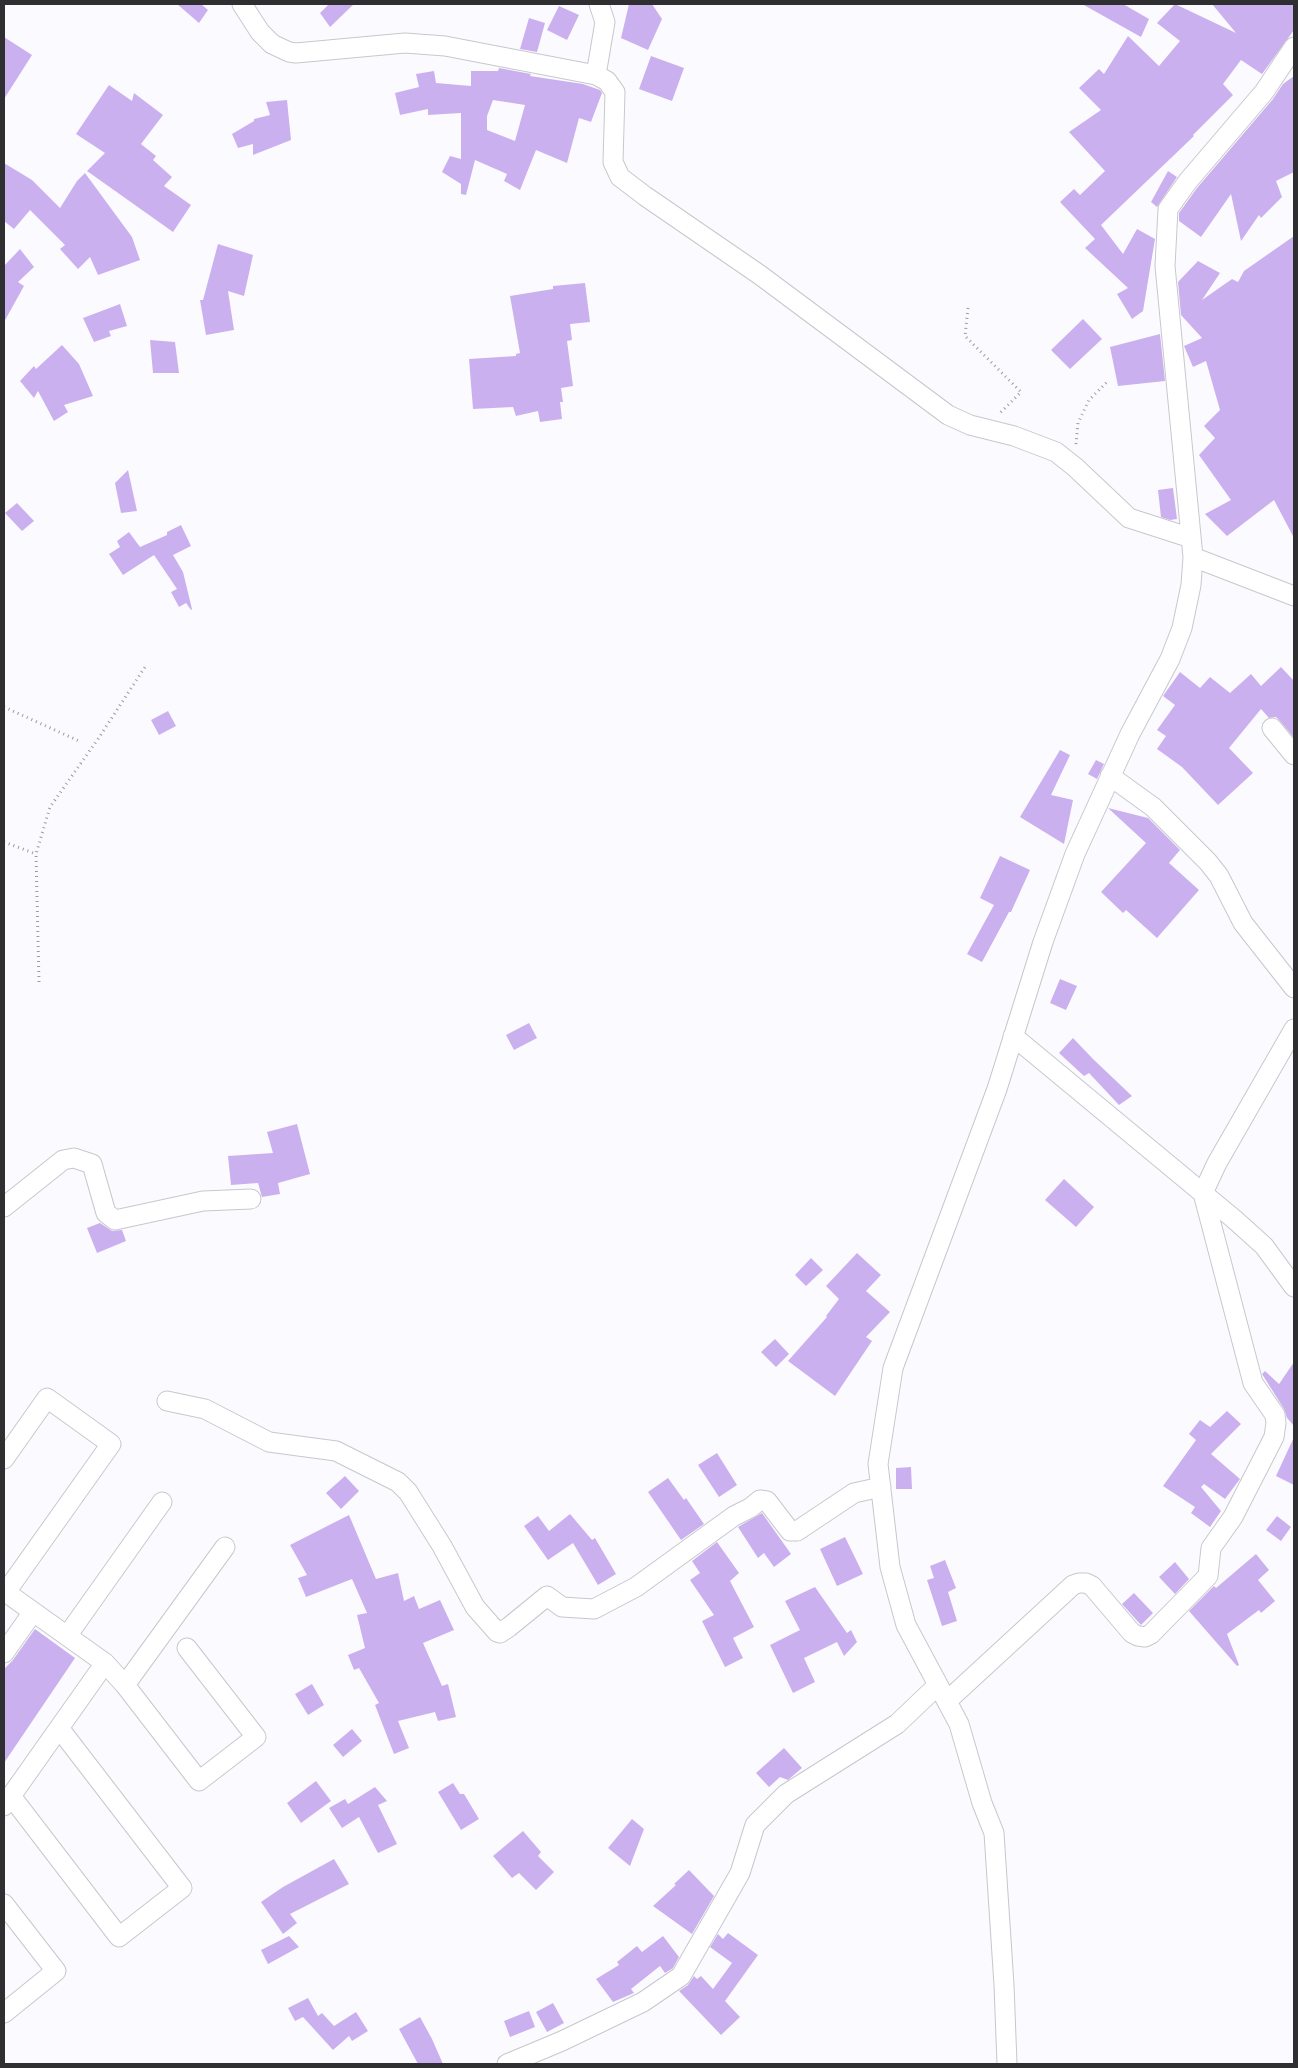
<!DOCTYPE html>
<html>
<head>
<meta charset="utf-8">
<style>
	body { margin:0 }
	#map { position:relative; width:1298px; height:2068px; overflow:hidden; background:#fbfbff; font-family:"PT Sans",sans-serif }
	canvas { display:block }
	.frame { position:absolute; inset:0; border:5px solid #2f2f31; pointer-events:none }
</style>
</head>
<body>
<div id="map">
<canvas width="1298" height="2068"></canvas>
<div class="frame"></div>
</div>
<script>
const context = document.querySelector('canvas').getContext('2d');
context.lineJoin = 'round';
function fillPath(path, color) {
  context.fillStyle = color;
  context.fill(path, 'evenodd');
}
function poly(rows) {
  const path = new Path2D();
  for (const r of rows) {
    path.moveTo(r[0], r[1]);
    for (let i = 2; i < r.length; i += 2) path.lineTo(r[i], r[i + 1]);
  }
  return path;
}
function stroke(path, color, width, dash) {
  context.strokeStyle = color;
  context.lineWidth = width;
  context.lineCap = dash ? 'butt' : 'round';
  context.setLineDash(dash || []);
  context.stroke(path);
}
fillPath(poly([
	[177,4,201,4,208,10,199,23],
	[329,4,354,4,330,27,320,13],
	[629,4,652,4,662,19,648,50,621,38],
	[1082,4,1123,4,1149,19,1141,37],
	[1175,4,1236,33,1212,4,1294,4,1294,30,1262,74,1241,60,1223,84,1233,95,1193,135,1194,136,1101,225,1123,254,1137,229,1155,239,1143,311,1132,319,1117,294,1128,288,1085,248,1095,239,1060,202,1074,189,1080,195,1105,171,1069,132,1101,110,1079,88,1099,69,1104,74,1128,36,1159,66,1180,41,1157,23],
	[559,6,579,15,567,40,547,30],
	[529,18,545,23,537,52,520,49],
	[4,37,32,55,4,99],
	[651,56,684,68,672,101,639,89],
	[499,68,531,74,530,76,583,84,600,90,602,93,591,122,579,118,567,163,536,150,520,190,504,181,507,174,475,160,466,195,461,194,461,184,442,172,450,156,461,159,461,113,428,115,428,109,400,115,395,93,419,87,416,74,434,71,436,83,471,86,471,71,498,71],
	[493,100,525,105,515,141,487,130,487,116],
	[1294,76,1294,172,1276,181,1282,197,1261,218,1259,215,1241,241,1231,194,1201,237,1179,221,1179,213,1197,188,1273,99,1283,84],
	[109,85,132,101,134,93,163,115,141,144,156,156,153,160,172,177,164,186,191,205,173,232,87,171,105,153,76,134],
	[287,100,291,140,253,155,253,144,238,148,232,134,254,121,254,119,270,115,266,102],
	[4,163,32,180,60,208,77,181,85,173,132,237,140,260,98,275,90,257,78,269,60,249,65,245,30,210,14,229,4,221],
	[1168,171,1177,177,1157,207,1151,202],
	[1294,236,1294,538,1274,500,1227,536,1205,514,1231,500,1199,455,1215,438,1204,426,1220,410,1206,361,1193,367,1184,346,1202,338,1181,315,1178,282,1198,261,1220,273,1202,300,1232,279,1238,282,1244,271],
	[218,244,253,255,244,296,228,291,234,330,206,335,200,300,203,300],
	[20,249,34,267,18,282,24,286,4,322,4,266],
	[585,283,590,322,570,324,572,340,567,341,573,386,561,388,563,402,560,402,562,419,540,422,538,411,516,416,513,407,473,409,469,359,516,356,516,354,520,353,510,296,553,289,553,286],
	[120,304,127,326,109,331,111,336,94,342,83,318],
	[1083,319,1102,339,1070,369,1051,350],
	[1160,334,1165,381,1118,386,1110,347],
	[150,340,175,342,179,373,153,373],
	[62,345,79,364,93,396,64,405,68,412,54,421,38,391,34,398,20,381,34,366,36,369],
	[128,470,137,511,121,513,115,483],
	[1173,488,1177,519,1170,520,1161,517,1158,490],
	[17,503,34,521,22,531,5,513],
	[181,525,191,546,173,555,183,572,192,609,191,610,186,603,179,607,171,592,177,589,154,555,123,575,109,554,120,547,117,541,129,532,140,547,167,535,167,532],
	[1281,667,1294,681,1294,738,1280,721,1276,717,1269,718,1261,709,1229,748,1253,773,1218,805,1182,767,1157,749,1166,736,1157,730,1175,705,1163,696,1180,672,1200,688,1210,677,1230,693,1251,674,1261,686],
	[168,711,176,726,159,735,151,720],
	[1060,750,1070,755,1051,795,1073,800,1064,844,1020,817],
	[1096,760,1104,764,1097,779,1088,774],
	[1108,808,1148,818,1180,850,1169,863,1199,890,1157,938,1126,910,1123,913,1101,892,1146,843],
	[1000,856,1030,870,1011,912,1009,912,982,962,967,954,994,905,980,898],
	[1060,979,1077,986,1066,1010,1050,1003],
	[529,1023,537,1038,514,1050,506,1035],
	[1073,1038,1093,1059,1132,1096,1119,1105,1089,1073,1084,1076,1059,1053],
	[297,1124,310,1174,278,1183,280,1194,262,1197,258,1183,231,1185,228,1156,273,1153,267,1132],
	[1064,1179,1094,1207,1076,1227,1045,1200],
	[100,1223,112,1231,122,1230,126,1241,97,1253,87,1228],
	[857,1253,881,1275,866,1291,890,1312,866,1337,872,1341,835,1396,788,1361,827,1317,826,1316,839,1299,826,1286],
	[811,1258,823,1270,806,1286,795,1275],
	[775,1339,789,1354,776,1367,761,1352],
	[1294,1362,1294,1426,1287,1418,1284,1409,1262,1374,1265,1371,1279,1384],
	[1227,1411,1241,1424,1211,1454,1240,1479,1225,1499,1204,1484,1201,1487,1221,1511,1210,1527,1191,1513,1195,1507,1163,1486,1196,1440,1189,1434,1200,1420,1210,1427],
	[1294,1437,1294,1485,1276,1476],
	[717,1453,737,1485,719,1497,698,1465],
	[911,1467,912,1489,896,1489,896,1468],
	[345,1476,359,1491,341,1509,326,1493],
	[668,1478,684,1500,686,1498,704,1524,681,1540,648,1492],
	[762,1513,791,1554,774,1567,764,1553,758,1558,738,1527],
	[570,1514,592,1540,595,1538,616,1574,598,1585,573,1543,548,1560,524,1526,538,1516,549,1531],
	[349,1515,376,1579,398,1573,404,1601,414,1596,419,1609,440,1600,454,1630,423,1643,442,1686,448,1684,456,1717,438,1721,435,1712,398,1721,409,1748,394,1754,375,1705,379,1703,359,1668,354,1670,348,1655,365,1648,357,1615,367,1613,352,1579,306,1597,298,1578,307,1575,290,1545],
	[1277,1516,1291,1527,1281,1541,1266,1530],
	[845,1537,863,1574,837,1586,820,1549],
	[717,1542,739,1573,730,1581,754,1627,733,1638,743,1658,725,1667,702,1621,714,1615,690,1580,700,1573,692,1561],
	[1256,1554,1269,1570,1258,1580,1275,1601,1261,1613,1259,1610,1227,1634,1239,1665,1237,1666,1189,1611,1214,1586,1216,1588],
	[945,1560,956,1588,948,1592,957,1621,942,1626,927,1580,934,1578,930,1566],
	[1175,1562,1189,1579,1175,1594,1159,1577],
	[815,1587,847,1633,851,1630,857,1642,844,1656,837,1642,804,1658,815,1682,793,1693,770,1645,800,1630,785,1601],
	[1134,1593,1153,1613,1141,1625,1122,1604],
	[35,1629,75,1658,4,1763,4,1669,13,1660],
	[312,1684,324,1705,308,1715,295,1694],
	[352,1729,362,1741,343,1757,333,1745],
	[784,1748,802,1768,788,1780,780,1777,769,1787,756,1773],
	[316,1781,331,1801,301,1823,287,1803],
	[453,1783,460,1794,464,1794,479,1819,461,1830,438,1792],
	[375,1787,387,1801,378,1805,397,1844,378,1853,359,1817,342,1828,329,1808,345,1799,348,1804],
	[632,1819,644,1829,630,1866,608,1848],
	[523,1831,541,1852,538,1856,554,1872,536,1890,519,1873,512,1878,493,1856],
	[334,1859,349,1884,290,1914,297,1923,283,1934,261,1902,283,1887],
	[689,1870,714,1896,692,1934,653,1906,676,1885,674,1884],
	[728,1933,758,1955,725,2001,740,2017,721,2035,679,1991,688,1985,694,1976,697,1979,701,1976,713,1989,732,1963,710,1947,718,1934,723,1939],
	[289,1936,299,1947,268,1964,261,1950],
	[663,1936,679,1957,673,1968,665,1973,660,1966,631,1989,634,1993,613,2002,596,1979,619,1965,617,1962,637,1946,642,1952],
	[308,1998,318,2016,322,2013,334,2026,356,2012,368,2031,352,2041,349,2036,333,2050,303,2017,295,2021,288,2008],
	[553,2003,564,2023,547,2032,536,2012],
	[529,2011,535,2027,510,2037,504,2021],
	[420,2017,432,2039,443,2064,418,2064,399,2029]
]), '#cbb0ef');
const minor = poly([
	[242,4,260,32,272,44,289,52,296,53,405,43,445,46,596,75],
	[599,4,605,22,596,75,607,81,615,92,613,162,620,177,645,196,760,275,948,415,970,425,1014,436,1056,452,1075,467,1129,518,1191,538],
	[1193,557,1294,596],
	[1272,728,1294,755],
	[1110,776,1153,807,1208,862,1219,876,1243,923,1294,988],
	[1013,1036,1234,1219,1264,1246,1294,1287],
	[4,1207,63,1160,74,1158,92,1164,106,1213,115,1220,203,1201,251,1199],
	[167,1401,205,1409,269,1442,336,1451,398,1482,408,1492,442,1546,475,1607,497,1632,500,1633,509,1627,547,1596,562,1607,594,1609,636,1587,734,1516,750,1508,760,1500,767,1501,790,1531,797,1531,854,1493,881,1487],
	[4,1459,47,1398,111,1444,6,1592],
	[4,1591,105,1663,4,1806],
	[67,1636,162,1502],
	[4,1653,33,1612],
	[105,1663,125,1685,199,1781,256,1737,187,1648],
	[125,1685,225,1547],
	[947,1701,1073,1585,1079,1583,1086,1583,1092,1586,1132,1633,1138,1636,1145,1637,1151,1634,1208,1576,1211,1548,1233,1517,1274,1437,1276,1423,1275,1415,1253,1383,1203,1193,1217,1163,1294,1029],
	[11,1796,119,1937,182,1888,59,1728],
	[4,1904,56,1971,4,2013],
	[507,2064,562,2041,643,2002,681,1976,740,1873,755,1825,786,1794,897,1724,938,1685],
	[1007,2064,1004,1985,994,1833,982,1803,959,1724,906,1625,890,1567,878,1464,893,1368,997,1089,1043,942,1075,854,1130,734,1170,659,1182,628,1191,585,1193,557,1165,266,1168,209,1188,181,1264,92,1294,47]
]);
stroke(minor, '#c7c8cc', 21);
stroke(poly([
	[968,308,965,336,1021,392,1000,413],
	[1076,444,1078,423,1089,400,1108,381],
	[4,707,79,741],
	[4,842,36,854],
	[39,982,36,854,50,807,98,739,145,667]
]), '#9c9c9f', 3, [1, 4]);
stroke(minor, '#fff', 19);
</script>
</body>
</html>
